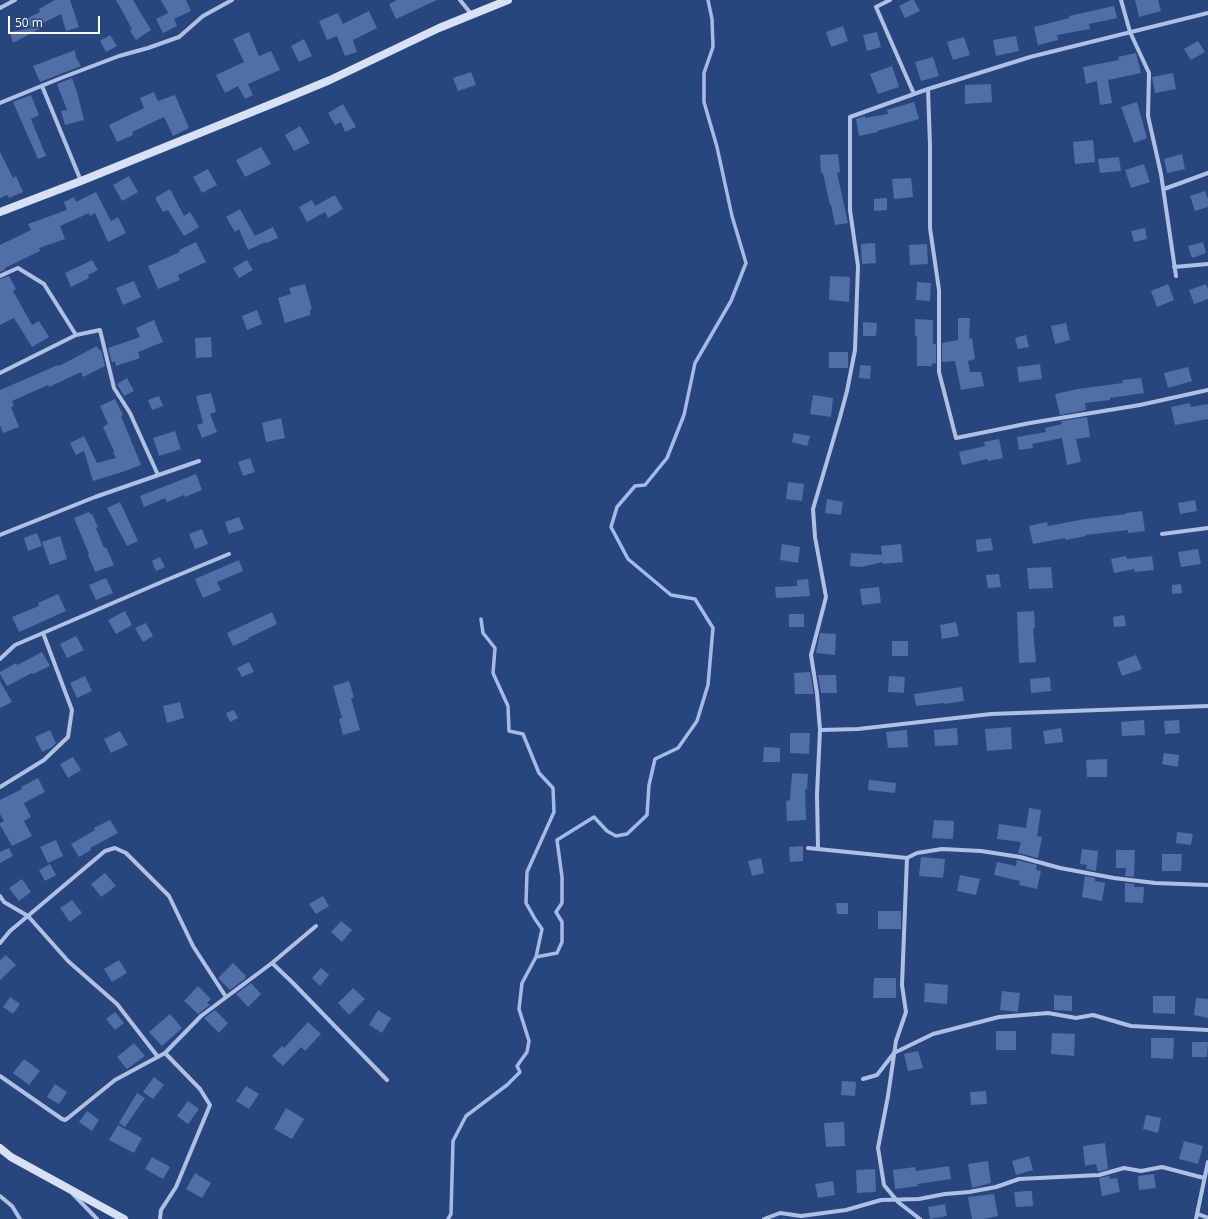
<!DOCTYPE html>
<html>
<head>
<meta charset="utf-8">
<style>
	body { margin:0 }
	#map { position:relative; width:1208px; height:1219px; overflow:hidden; background:#28457d; font-family:"Open Sans",sans-serif }
	canvas { display:block }
	.scale { position:absolute; left:8px; top:16px; width:92px; height:18px; box-sizing:border-box; border:2px solid #fff; border-top:0; padding-left:5px; font-size:12px; line-height:14px; white-space:nowrap; color:#fff; -webkit-text-stroke:3px #28457d; paint-order:stroke }
</style>
</head>
<body>
<div id="map">
<canvas width="1208" height="1219"></canvas>
<div class="scale">50 m</div>
</div>
<script>
const context = document.querySelector('canvas').getContext('2d');
context.lineJoin = 'round';
function poly(rows) {
  const path = new Path2D();
  for (const r of rows) {
    path.moveTo(r[0], r[1]);
    for (let i = 2; i < r.length; i += 2) path.lineTo(r[i], r[i + 1]);
  }
  return path;
}
function stroke(path, color, width, dash) {
  context.strokeStyle = color;
  context.lineWidth = width;
  context.lineCap = dash ? 'butt' : 'round';
  context.setLineDash(dash || []);
  context.stroke(path);
}
function fillPath(path, color) {
  context.fillStyle = color;
  context.fill(path, 'evenodd');
}
stroke(poly([
	[481,619,483,633,495,648,493,673,508,706,509,731,523,734,539,773,553,788,554,812,527,872,526,903,535,919,542,929,536,957],
	[448,1219,451,1214,453,1141,466,1116,507,1085,520,1072,517,1066,527,1052,529,1041,519,1009,522,983,536,957,557,953,562,942,562,922,556,912,562,903,562,877,557,840,594,817,607,831,616,836,627,834,647,815,649,785,655,759,678,748,697,721,708,685,713,628,695,599,671,595,628,559,611,527,617,507,635,486,645,485,667,458,684,415,695,363,731,301,746,263,732,216,717,147,704,102,704,73,713,47,712,19,708,0]
]), '#a3bbe5', 3.5);
fillPath(poly([
	[55,0,70,0,79,27,66,31,61,14,41,24,43,27,13,43,10,32,31,28,26,19,40,12,39,9],
	[116,0,133,0,151,30,136,40,130,31,132,29],
	[161,0,186,0,191,11,174,19,177,26,163,33,156,19,168,13],
	[397,0,437,0,396,19,389,4],
	[911,0,914,0,920,11,905,18,899,6],
	[1135,0,1158,0,1161,11,1139,17],
	[1114,6,1117,18,1089,24,1090,29,1057,35,1058,40,1038,45,1034,27,1069,18,1069,16],
	[369,11,377,28,353,40,357,52,345,56,337,36,327,40,319,21,338,13,343,24],
	[843,26,848,41,831,47,826,32],
	[249,32,259,56,271,51,280,70,248,84,253,95,245,99,238,86,225,93,216,75,244,62,233,39],
	[877,32,881,47,867,51,863,35],
	[110,35,117,46,106,52,100,41],
	[1016,36,1019,51,996,56,993,40],
	[964,37,970,55,953,60,947,42],
	[304,39,312,56,299,62,291,46],
	[1198,41,1205,52,1191,60,1184,49],
	[75,50,76,57,81,66,40,82,33,66],
	[1136,53,1141,73,1108,80,1112,103,1100,105,1097,81,1086,84,1083,67,1119,60,1118,57],
	[933,57,939,76,921,81,915,62],
	[892,66,899,87,878,94,870,74],
	[471,72,476,85,458,91,453,78],
	[1173,73,1176,89,1155,93,1152,77],
	[72,78,77,92,84,120,65,125,61,111,67,110,57,84],
	[991,84,992,102,965,104,965,85],
	[154,92,158,101,175,95,189,128,173,136,164,117,132,132,133,135,117,142,109,125,144,108,140,98],
	[31,95,39,115,31,119,46,156,38,159,13,102],
	[914,102,919,119,877,131,878,132,859,136,856,119,865,116,865,118,888,114,887,110],
	[1137,102,1147,138,1134,143,1121,107],
	[343,104,356,127,345,132,341,122,335,125,328,113],
	[300,126,310,143,294,151,285,135],
	[1093,140,1095,162,1075,164,1073,142],
	[261,147,271,164,245,177,236,160],
	[0,152,13,178,16,176,23,192,9,198,7,195,0,198],
	[838,154,840,172,837,173,848,223,835,225,831,205,830,205,823,173,821,173,820,155],
	[1182,154,1185,169,1167,173,1164,159],
	[1119,157,1121,171,1100,173,1098,159],
	[1144,164,1150,182,1131,188,1125,170],
	[208,169,217,185,202,193,193,177],
	[129,176,138,192,122,201,113,185],
	[911,178,913,197,894,199,892,179],
	[170,189,184,216,190,212,199,227,184,236,168,210,163,212,155,198],
	[1205,191,1208,199,1208,207,1195,211,1190,196],
	[96,192,111,221,118,217,126,233,108,242,95,213,90,216,89,213,60,226,65,239,39,248,40,251,5,268,5,270,0,272,0,245,31,230,28,224,67,210,64,202,74,197,76,202],
	[335,195,343,209,328,218,325,212,307,222,299,207,312,200,315,206],
	[887,198,887,210,874,211,874,199],
	[240,209,255,236,273,227,278,238,267,243,266,242,248,250,239,229,235,232,226,217],
	[1145,228,1147,239,1134,242,1131,231],
	[196,242,206,262,178,275,180,280,158,289,148,266,180,252,179,250],
	[1203,242,1206,253,1192,258,1188,246],
	[875,243,876,263,862,264,861,244],
	[927,244,928,264,910,265,909,245],
	[92,260,98,270,88,275,89,278,71,287,65,273],
	[247,260,253,270,239,278,233,268],
	[9,276,16,289,13,291,32,325,39,321,49,337,32,347,14,318,0,325,0,279],
	[830,276,850,277,849,302,829,300],
	[134,281,141,297,123,305,116,288],
	[917,282,931,283,930,301,916,300],
	[305,284,312,309,310,310,310,315,285,323,278,298,291,294,289,288],
	[1168,284,1174,300,1157,307,1151,291],
	[1206,284,1208,289,1208,299,1194,304,1189,290],
	[257,310,262,324,247,330,242,316],
	[958,318,970,318,969,339,972,338,975,359,968,361,970,372,981,372,984,386,961,390,955,361,942,362,942,343,958,340],
	[915,319,933,320,933,344,936,344,936,363,932,364,932,366,917,366,917,336,915,336],
	[154,320,163,342,138,352,140,358,116,366,115,361,112,363,108,348,140,337,136,328],
	[863,322,877,323,876,336,863,336],
	[1066,323,1070,340,1055,344,1051,326],
	[1026,335,1029,347,1018,349,1015,338],
	[211,337,212,357,196,358,195,338],
	[97,346,99,350,101,350,105,366,83,377,81,372,49,387,48,385,12,401,14,406,11,407,19,427,3,433,0,425,0,390,58,365,59,366],
	[829,352,848,352,848,368,829,368],
	[1040,364,1042,379,1019,382,1017,367],
	[860,365,871,366,870,379,859,378],
	[1188,367,1192,381,1168,388,1164,373],
	[127,378,134,391,124,396,117,384],
	[1141,378,1144,393,1110,398,1110,400,1085,403,1086,410,1060,415,1055,394,1078,389,1123,383,1122,380],
	[211,393,216,412,210,414,217,432,202,438,197,425,203,423,196,396],
	[813,395,833,398,831,417,810,414],
	[159,396,163,406,152,410,148,400],
	[115,399,123,415,121,416,141,465,122,472,93,481,84,451,76,455,70,443,84,436,97,463,116,458,113,452,114,451,103,427,108,424,100,406],
	[1190,403,1191,407,1208,404,1208,419,1175,425,1171,407],
	[1087,417,1090,437,1076,439,1081,462,1067,465,1062,438,1032,444,1033,448,1019,450,1017,437,1046,432,1045,428,1062,424,1061,421],
	[281,418,285,438,266,442,262,423],
	[175,431,181,449,159,456,153,438],
	[794,433,810,436,807,446,792,442],
	[999,439,1003,458,988,461,987,459,962,465,959,452,985,446,984,442],
	[250,458,255,472,243,476,238,462],
	[196,474,202,490,185,497,184,495,167,502,165,498,144,507,140,496],
	[788,482,804,484,802,501,786,499],
	[827,499,843,502,841,515,825,513],
	[1195,500,1197,511,1180,514,1178,503],
	[120,502,138,541,127,546,107,508],
	[1142,511,1145,531,1128,533,1128,530,1085,535,1086,536,1066,540,1065,538,1033,544,1029,526,1047,522,1048,526,1085,519,1126,514,1126,513],
	[89,512,91,515,92,514,98,527,96,528,104,548,106,547,114,565,95,572,88,555,89,554,74,518],
	[239,517,244,529,229,534,225,522],
	[202,529,208,544,195,549,189,534],
	[37,533,42,546,28,551,24,538],
	[60,536,67,559,50,565,42,542],
	[991,538,993,550,977,552,976,540],
	[782,544,800,547,798,563,780,560],
	[901,544,903,562,883,564,882,562,862,567,850,566,851,553,882,555,881,546],
	[1198,549,1201,564,1181,567,1178,552],
	[1126,556,1127,559,1152,556,1154,570,1135,572,1134,569,1114,573,1111,559],
	[160,557,165,567,156,571,152,561],
	[239,560,243,571,217,582,221,590,203,598,195,579],
	[1051,567,1053,588,1029,589,1027,568],
	[999,574,1001,587,988,588,986,575],
	[106,578,113,593,96,600,89,585],
	[808,579,810,596,776,598,775,587,797,586,797,580],
	[1181,584,1182,593,1172,594,1172,585],
	[879,587,881,603,862,605,860,589],
	[58,594,66,611,19,632,12,617,39,606,38,603],
	[125,611,132,625,116,634,108,620],
	[1034,611,1035,628,1033,629,1036,662,1019,663,1017,612],
	[272,612,277,624,248,638,249,639,233,646,227,633],
	[789,614,804,614,804,627,789,627],
	[1124,615,1126,626,1114,627,1113,617],
	[956,622,959,636,942,639,940,625],
	[146,623,153,636,143,642,135,628],
	[820,633,836,634,835,655,816,653],
	[76,636,84,650,67,658,60,644],
	[892,641,908,641,908,656,892,656],
	[42,652,50,666,33,674,32,673,7,686,0,674,0,672,16,663,17,665],
	[1136,655,1142,669,1122,676,1117,662],
	[249,662,254,672,242,677,237,668],
	[810,672,814,694,795,694,794,673],
	[818,675,836,675,837,693,821,693],
	[85,676,92,691,77,698,70,683],
	[889,676,905,677,904,693,888,692],
	[1050,677,1051,691,1031,693,1030,679],
	[0,681,12,702,0,708],
	[349,681,354,697,351,698,360,730,343,735,339,719,342,718,333,686],
	[962,687,964,701,944,704,944,703,916,706,914,694],
	[180,702,184,718,167,723,163,706],
	[234,710,238,718,230,722,226,713],
	[1144,720,1145,735,1122,736,1121,722],
	[1179,720,1180,733,1165,734,1164,721],
	[1011,727,1012,749,987,751,985,729],
	[957,728,958,745,935,746,934,730],
	[1061,728,1063,742,1045,744,1043,731],
	[50,730,56,743,51,748,42,752,35,737],
	[907,730,908,747,888,748,886,732],
	[120,731,128,745,111,753,104,739],
	[790,733,810,733,809,754,790,753],
	[764,747,780,748,780,762,763,762],
	[1164,753,1179,755,1178,767,1162,764],
	[73,757,81,770,68,778,60,764],
	[1107,759,1107,777,1087,777,1086,760],
	[792,773,808,774,807,790,805,789,806,820,787,821,786,801,790,800],
	[38,778,45,792,24,803,31,817,24,821,32,836,12,846,0,825,0,823,4,821,0,814,0,800,22,789,21,787],
	[869,780,896,783,895,793,868,790],
	[1029,808,1041,810,1037,836,1042,837,1038,858,1018,853,1021,842,997,839,999,824,1026,828],
	[110,820,118,833,90,848,91,850,79,857,71,844,95,830,94,828],
	[934,820,954,821,953,839,932,838],
	[1177,832,1193,834,1191,845,1176,843],
	[56,840,63,856,48,863,40,847],
	[803,846,803,861,790,862,789,847],
	[9,848,13,856,0,863,0,852],
	[1082,849,1098,851,1096,871,1086,869,1087,865,1080,864],
	[1116,850,1135,850,1134,877,1125,876,1126,868,1116,868],
	[1162,854,1182,854,1181,871,1162,871],
	[921,857,945,859,943,878,919,876],
	[761,858,764,873,752,876,748,861],
	[1017,860,1037,865,1036,870,1041,871,1037,889,1019,885,1020,881,994,875,997,862,1016,866],
	[50,864,56,875,45,881,39,870],
	[105,873,116,886,101,897,91,884],
	[960,875,980,879,976,895,957,891],
	[1085,876,1095,878,1095,881,1105,883,1102,901,1082,897],
	[22,879,31,892,19,901,9,888],
	[1125,883,1134,884,1134,887,1144,887,1143,903,1125,902],
	[323,896,329,906,316,914,309,904],
	[72,900,82,913,70,922,60,908],
	[836,903,848,903,848,914,837,914],
	[878,911,901,911,901,929,878,929],
	[341,921,352,930,342,942,331,932],
	[6,955,16,965,0,980,0,960],
	[119,960,127,973,112,982,104,969],
	[233,963,246,976,245,977,246,978,230,990,218,978],
	[321,968,329,975,320,986,312,978],
	[874,978,896,978,896,998,873,998],
	[251,983,261,994,248,1007,236,994],
	[925,983,948,985,947,1004,924,1002],
	[198,986,211,999,207,1003,210,1005,198,1014,197,1013,184,1001],
	[353,988,365,999,349,1015,338,1003],
	[1002,991,1020,993,1018,1012,1000,1010],
	[1054,995,1072,996,1072,1011,1054,1010],
	[1153,996,1175,996,1175,1014,1153,1013],
	[10,997,20,1004,13,1014,3,1007],
	[1196,998,1208,999,1208,1018,1194,1015],
	[215,1010,228,1023,219,1033,204,1018],
	[378,1010,391,1018,382,1033,369,1025],
	[115,1012,124,1023,115,1030,106,1019],
	[170,1014,182,1028,162,1046,149,1032],
	[308,1022,321,1034,305,1051,301,1047,283,1066,272,1056,282,1046,284,1048],
	[996,1031,1016,1031,1016,1050,996,1050],
	[1052,1033,1075,1034,1074,1056,1051,1054],
	[1151,1038,1174,1038,1173,1059,1151,1058],
	[1192,1042,1208,1042,1207,1057,1192,1057],
	[134,1043,145,1056,127,1069,117,1057],
	[918,1051,923,1068,908,1071,904,1054],
	[24,1059,40,1071,29,1085,13,1073],
	[154,1077,164,1085,153,1099,143,1092],
	[842,1081,856,1082,855,1096,841,1095],
	[55,1084,67,1092,59,1104,47,1097],
	[246,1086,259,1094,249,1109,236,1101],
	[986,1091,987,1104,971,1105,970,1092],
	[137,1093,145,1098,125,1127,119,1123],
	[188,1101,199,1109,188,1124,177,1116],
	[286,1108,304,1119,292,1139,274,1129],
	[87,1111,99,1120,92,1131,79,1122],
	[1146,1115,1161,1118,1158,1133,1143,1129],
	[844,1122,845,1146,826,1147,824,1123],
	[118,1125,142,1138,134,1153,109,1140],
	[1184,1141,1203,1146,1198,1164,1179,1159],
	[1105,1143,1108,1169,1098,1172,1096,1164,1085,1166,1083,1146],
	[1029,1156,1033,1170,1016,1175,1012,1161],
	[152,1157,170,1167,163,1179,145,1169],
	[988,1161,991,1183,972,1188,968,1164],
	[949,1166,951,1179,917,1184,918,1186,895,1189,893,1170,915,1167,916,1171],
	[875,1169,876,1192,857,1193,856,1170],
	[195,1173,211,1183,202,1198,186,1189],
	[1154,1174,1156,1188,1139,1190,1138,1176],
	[1109,1176,1110,1179,1117,1178,1120,1192,1102,1196,1099,1178],
	[833,1181,835,1195,818,1198,815,1184],
	[1027,1191,1032,1191,1033,1206,1016,1207,1014,1192],
	[994,1194,998,1216,984,1219,972,1219,968,1197],
	[945,1204,947,1216,930,1219,928,1207]
]), '#516ea6');
stroke(poly([
	[460,0,472,15],
	[890,0,876,7,914,94],
	[1121,0,1130,32,1149,73,1148,116,1161,174,1176,276],
	[0,8,15,0],
	[42,86,81,181],
	[928,89,930,145,930,228,939,290,939,372,956,438,1030,423,1140,405,1208,390],
	[0,103,61,78,119,56,148,48,179,37,203,16,232,0],
	[1164,189,1208,173],
	[1174,267,1208,264],
	[0,276,18,268,44,284,76,335],
	[0,373,76,335,100,330,114,388,130,413,158,475],
	[1162,534,1208,528],
	[0,535,95,497,199,461],
	[0,659,15,645,164,581,229,554],
	[820,730,858,729,991,714,1208,706],
	[0,787,44,760,68,737,72,710,43,633],
	[808,848,907,858,917,853,942,849,981,851,1020,857,1060,868,1114,878,1155,883,1208,885],
	[818,849,817,794,820,730,817,693,811,655,826,597,815,537,813,509,840,417,847,391,855,350,858,266,850,210,850,117,928,89,1030,57,1208,13],
	[907,858,902,985,906,1012,896,1041,888,1096,878,1148,884,1185,898,1202,920,1219],
	[0,896,4,902,28,916,68,961,117,1004,158,1057],
	[0,943,10,931,105,851,115,848,126,853,169,896,193,946,226,997],
	[272,963,292,982,387,1080],
	[0,1076,62,1119,65,1120,68,1118,115,1080,165,1053,201,1016,272,963,316,926],
	[863,1079,877,1075,894,1053,933,1034,999,1017,1048,1013,1076,1018,1093,1015,1131,1026,1208,1030],
	[73,1194,97,1219],
	[0,1196,12,1206,20,1219],
	[1198,1214,1208,1218],
	[160,1219,161,1210,176,1187,210,1105,200,1089,165,1053],
	[764,1219,780,1213,801,1216,846,1210,881,1200,919,1199,945,1194,969,1192,996,1187,1019,1179,1099,1175,1124,1168,1141,1171,1162,1167,1204,1178],
	[1196,1219,1208,1162]
]), '#aec1e4', 4);
stroke(poly([
	[0,212,81,181,289,97,330,80,439,28,508,0],
	[0,1148,11,1157,124,1219]
]), '#d7e1f5', 8);
</script>
</body>
</html>
